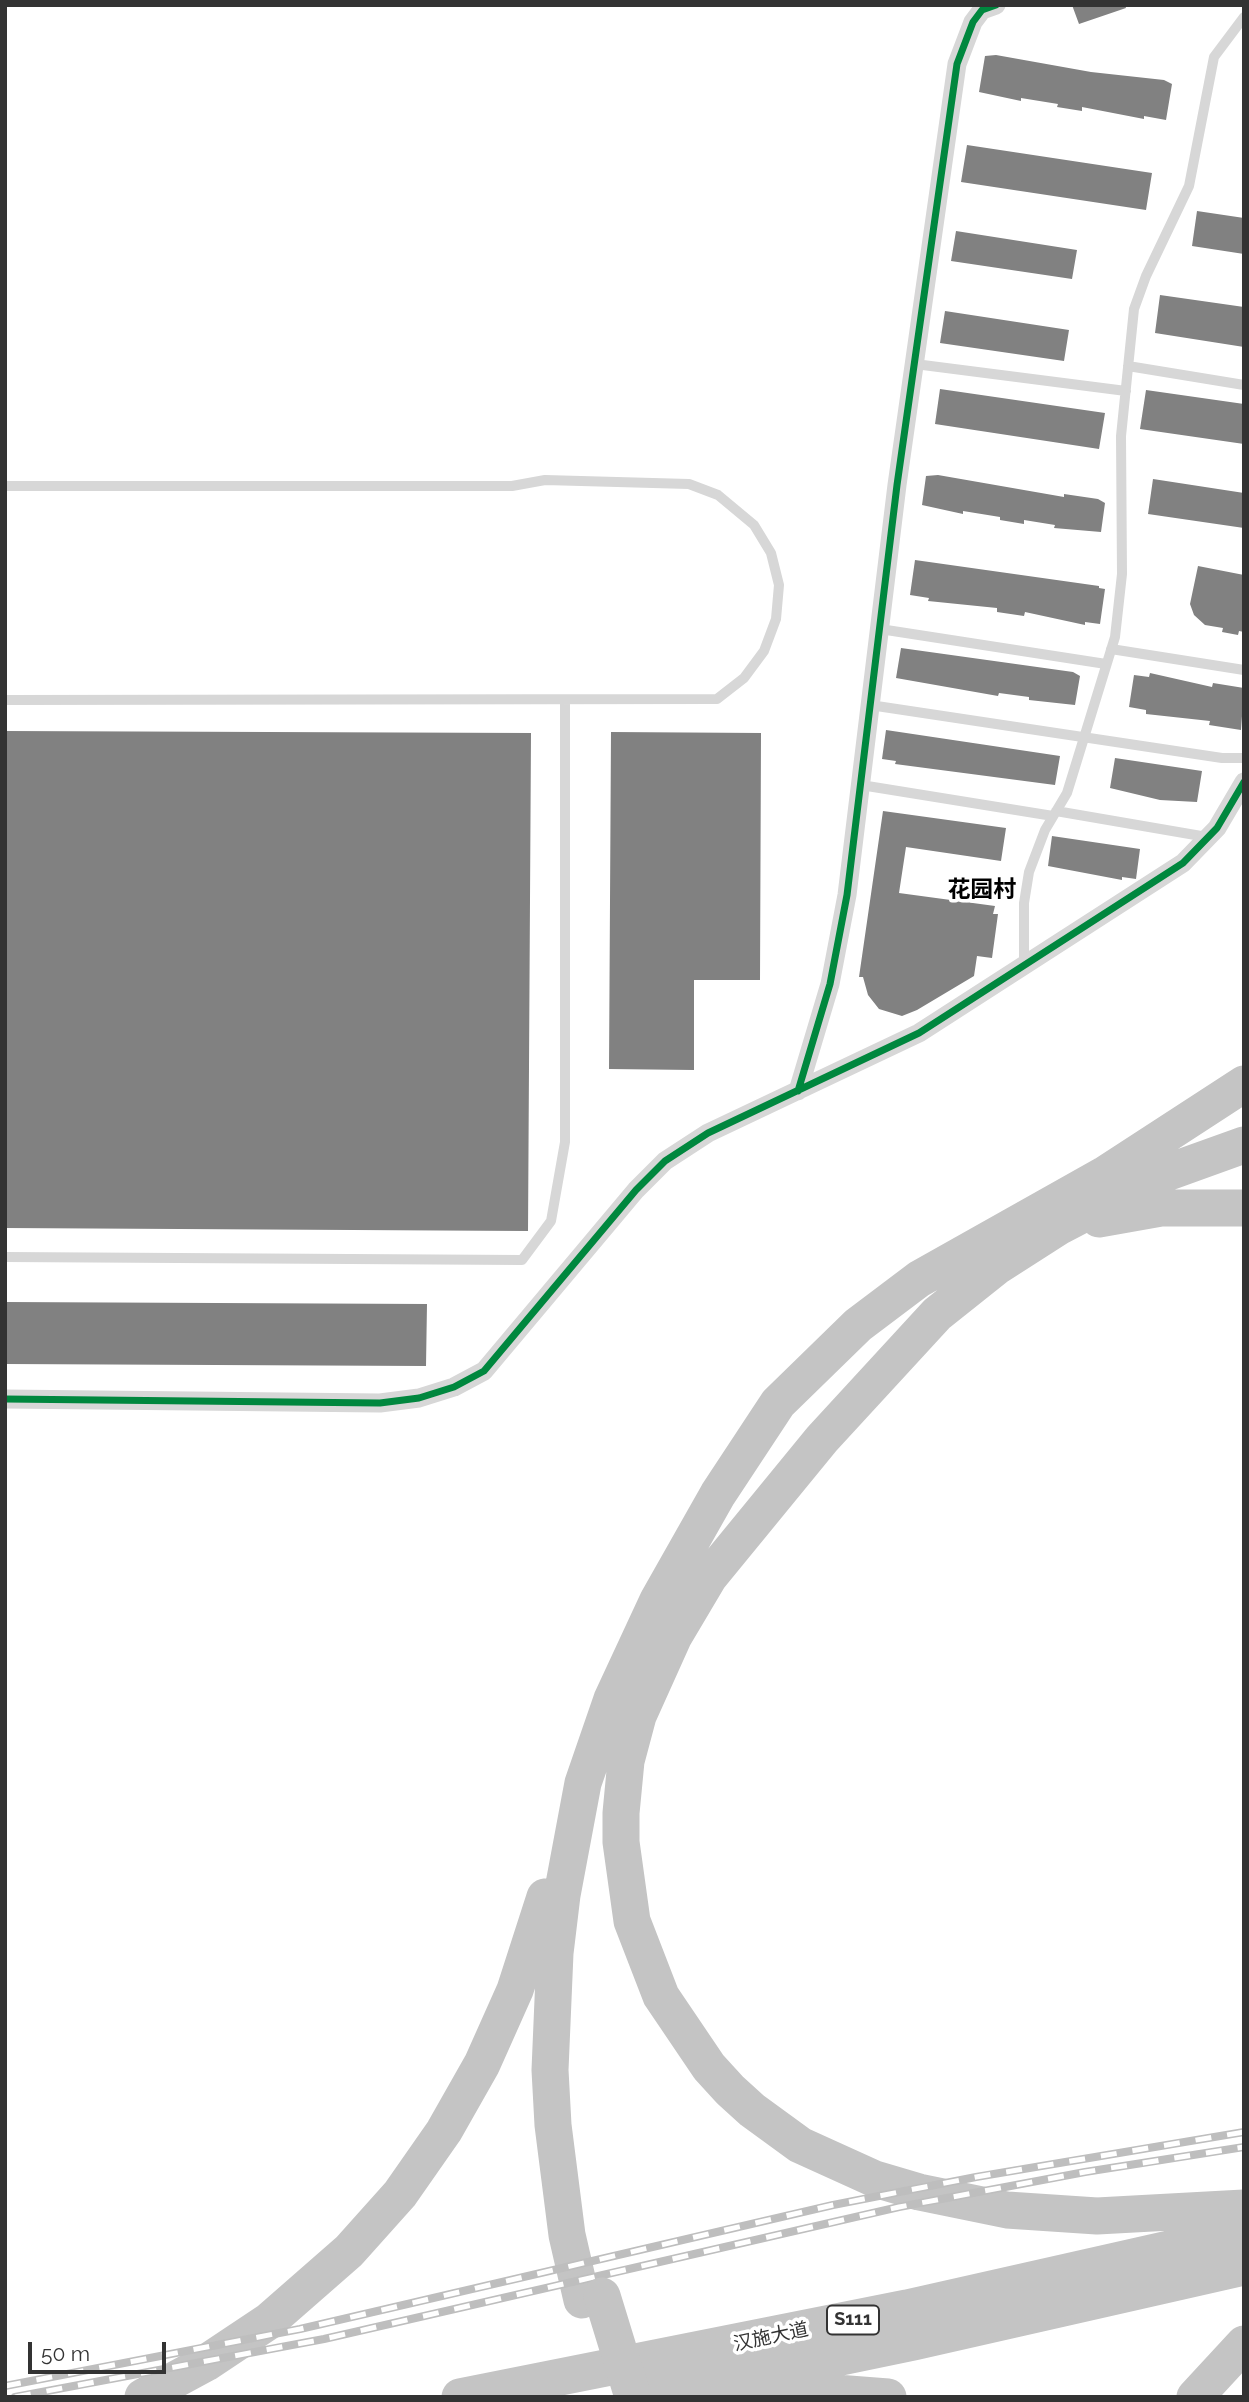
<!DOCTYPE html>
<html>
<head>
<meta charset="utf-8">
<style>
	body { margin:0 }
	#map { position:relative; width:1249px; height:2402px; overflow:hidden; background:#fff; font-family:Raleway,sans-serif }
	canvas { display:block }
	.frame { position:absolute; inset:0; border:7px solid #333; pointer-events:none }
	.scale { position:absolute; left:28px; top:2342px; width:138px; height:32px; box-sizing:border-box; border:4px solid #333; border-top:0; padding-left:9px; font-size:21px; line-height:24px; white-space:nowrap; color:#333; -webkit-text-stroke:5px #fff; paint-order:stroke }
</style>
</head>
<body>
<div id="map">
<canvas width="1249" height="2402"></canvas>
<div class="frame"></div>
<div class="scale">50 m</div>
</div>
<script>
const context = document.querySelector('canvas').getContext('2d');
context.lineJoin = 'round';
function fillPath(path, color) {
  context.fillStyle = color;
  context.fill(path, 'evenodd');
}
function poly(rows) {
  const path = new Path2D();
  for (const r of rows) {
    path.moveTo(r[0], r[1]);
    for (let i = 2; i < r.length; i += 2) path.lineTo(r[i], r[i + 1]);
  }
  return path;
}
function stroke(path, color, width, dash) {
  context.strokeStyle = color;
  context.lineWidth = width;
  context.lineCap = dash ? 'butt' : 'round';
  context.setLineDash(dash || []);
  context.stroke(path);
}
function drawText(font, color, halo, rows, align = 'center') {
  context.font = font + ' Raleway,"Noto Sans SC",sans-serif';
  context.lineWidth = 7;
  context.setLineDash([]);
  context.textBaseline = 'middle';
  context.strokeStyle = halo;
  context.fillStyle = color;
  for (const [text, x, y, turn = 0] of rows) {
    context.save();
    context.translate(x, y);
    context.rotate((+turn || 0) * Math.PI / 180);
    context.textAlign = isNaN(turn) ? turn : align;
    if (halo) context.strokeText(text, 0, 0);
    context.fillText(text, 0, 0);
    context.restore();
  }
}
fillPath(poly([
	[1072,5,1125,5,1126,8,1079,24],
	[996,55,1091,72,1164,80,1172,84,1166,120,1144,116,1144,119,1082,107,1082,111,1057,107,1058,104,1021,98,1021,101,979,92,985,56],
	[967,145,1152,173,1146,210,961,182],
	[1197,211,1244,218,1244,254,1192,246],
	[956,231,1077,250,1072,279,951,261],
	[1160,295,1244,307,1244,347,1155,333],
	[945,311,1069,330,1064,361,940,343],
	[940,389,1105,413,1099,449,935,424],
	[1146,390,1244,404,1244,444,1140,429],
	[938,475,1064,497,1064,494,1098,499,1105,503,1101,532,1054,528,1055,525,1024,520,1024,524,1000,520,1000,517,963,511,963,514,922,505,926,476],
	[1153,479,1244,493,1244,528,1148,514],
	[915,560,1099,586,1099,588,1105,589,1100,624,1085,622,1085,625,1025,612,1024,616,997,612,997,608,928,601,929,598,910,595],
	[1198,566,1244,575,1244,632,1239,631,1238,635,1222,632,1223,628,1205,625,1194,615,1190,604],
	[901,648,1073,672,1080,676,1075,705,1029,700,1029,697,999,693,998,696,896,678],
	[1150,673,1212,687,1213,683,1244,688,1241,730,1209,725,1210,721,1146,714,1146,710,1129,707,1134,675,1149,677],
	[886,730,1060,756,1055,785,895,764,896,761,882,759],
	[5,731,531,733,528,1231,5,1228],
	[611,732,761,733,760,980,694,980,694,1070,609,1069],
	[1115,758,1202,771,1197,802,1160,800,1110,788],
	[883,811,1006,828,1001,861,906,847,899,893,995,906,993,914,998,914,992,958,977,956,974,976,917,1010,902,1016,879,1009,868,995,863,977,859,977],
	[1052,836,1140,849,1136,879,1122,877,1122,880,1048,866],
	[5,1302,427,1304,426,1366,5,1364]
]), '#818181');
stroke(poly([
	[915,364,1126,391],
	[1128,366,1244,385],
	[5,486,512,486,545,480,689,484,718,495,754,525,771,553,779,585,776,619,764,651,744,678,717,699,5,700],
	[880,629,1106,664],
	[1111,649,1244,670],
	[870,705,1222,758,1244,758],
	[861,785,1053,816],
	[1056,811,1207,837],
	[1024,965,1024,903,1029,872,1045,830,1067,793,1115,637,1122,574,1121,436,1134,309,1146,276,1189,186,1214,57,1244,17],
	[5,1257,522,1260,551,1221,565,1142,565,700]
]), '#d7d7d7', 10);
stroke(poly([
	[798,1091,830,984,847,895,897,485,957,64,973,22,982,10,996,5],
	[5,1399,380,1403,419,1398,454,1387,484,1371,636,1190,665,1161,708,1133,919,1033,1183,863,1217,828,1244,782]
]), '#d7d7d7', 19);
stroke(poly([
	[1244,1145,1152,1178,1060,1226,996,1267,937,1314,822,1439,709,1577,674,1636,638,1716,626,1761,621,1813,621,1842,632,1921,661,1996,709,2067,730,2090,752,2110,800,2145,875,2179,919,2192,1007,2210,1097,2216,1244,2208],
	[1099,1219,1161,1208,1244,1208],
	[582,2300,567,2235,553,2125,550,2070,555,1953,562,1895,583,1783,612,1699,658,1600,718,1494,778,1403,858,1325,919,1279,1104,1175,1244,1084],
	[745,2393,836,2393,888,2397],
	[143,2397,206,2363,269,2321,349,2251,400,2194,444,2131,482,2064,515,1990,545,1897],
	[460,2397,907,2308,1244,2232],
	[648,2397,914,2342,1244,2267],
	[1195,2397,1244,2344]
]), '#c4c4c4', 37);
const rail = poly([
	[5,2386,300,2329,833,2205,976,2177,1244,2132],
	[15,2397,324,2339,899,2207,1085,2172,1244,2147]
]);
stroke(rail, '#bebebe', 8);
stroke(rail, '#fff', 5, [16]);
stroke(poly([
	[602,2296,633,2397]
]), '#c4c4c4', 37);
stroke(poly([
	[798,1091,830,984,847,895,897,485,957,64,973,22,982,10,996,5],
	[5,1399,380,1403,419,1398,454,1387,484,1371,636,1190,665,1161,708,1133,919,1033,1183,863,1217,828,1244,782]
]), '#00873e', 7);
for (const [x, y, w] of [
	[853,2320,52]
]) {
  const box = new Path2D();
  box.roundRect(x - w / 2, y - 14.5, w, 29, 5);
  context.fillStyle = '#fff';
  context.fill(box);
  stroke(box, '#333', 2);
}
drawText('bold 18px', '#333', null, [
	["S111",853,2320]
]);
drawText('19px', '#333', '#fff', [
	["汉施大道",771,2337,-12]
]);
drawText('bold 23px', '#000', '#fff', [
	["花园村",982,890]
]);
</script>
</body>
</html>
